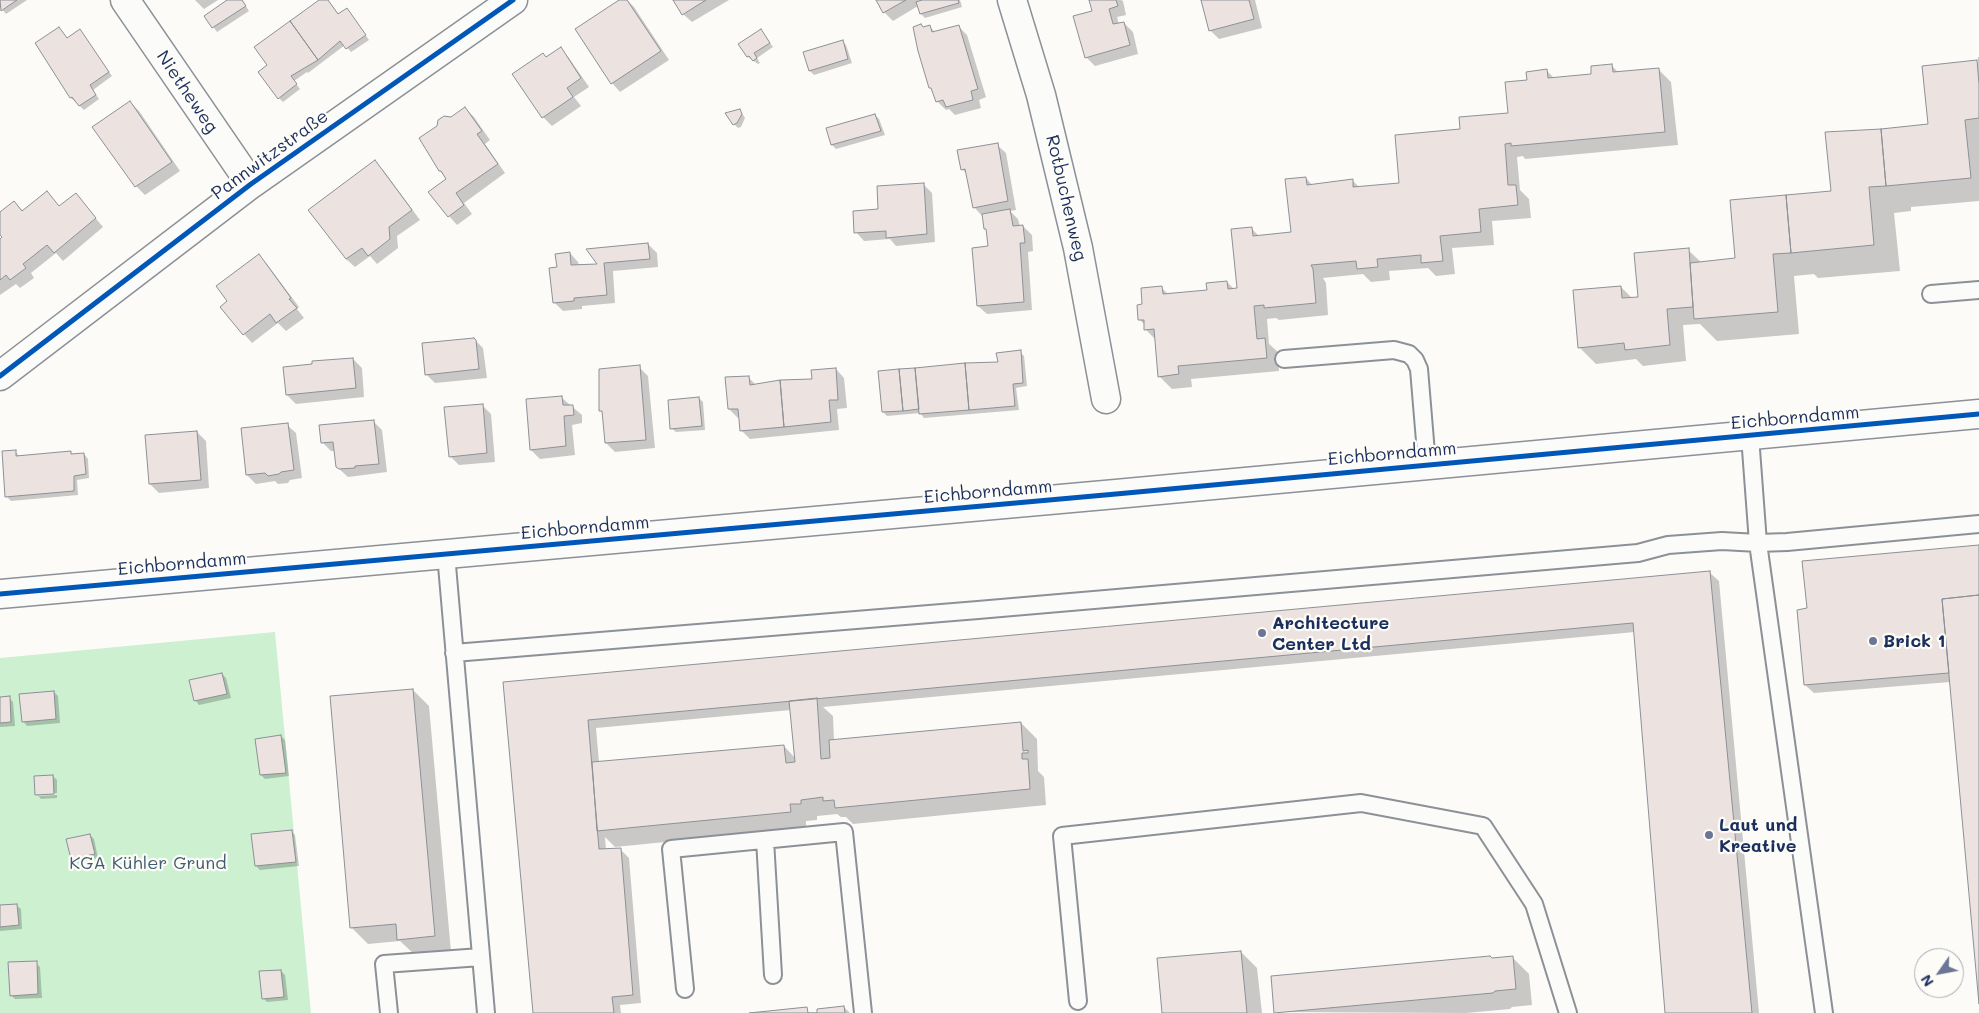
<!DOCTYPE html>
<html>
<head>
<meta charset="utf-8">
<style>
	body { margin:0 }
	#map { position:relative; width:1979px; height:1013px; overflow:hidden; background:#fcfbf8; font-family:Mali,sans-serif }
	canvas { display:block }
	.north { position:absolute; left:1914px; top:948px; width:50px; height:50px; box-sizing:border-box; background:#fdfcf7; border:1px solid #a3aaba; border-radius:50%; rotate:237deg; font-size:14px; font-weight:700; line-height:20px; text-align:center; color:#1b2f5e }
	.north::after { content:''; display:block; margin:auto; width:18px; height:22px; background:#6a7694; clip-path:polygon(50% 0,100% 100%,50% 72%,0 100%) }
</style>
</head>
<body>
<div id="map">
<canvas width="1979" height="1013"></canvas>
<div class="north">N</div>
</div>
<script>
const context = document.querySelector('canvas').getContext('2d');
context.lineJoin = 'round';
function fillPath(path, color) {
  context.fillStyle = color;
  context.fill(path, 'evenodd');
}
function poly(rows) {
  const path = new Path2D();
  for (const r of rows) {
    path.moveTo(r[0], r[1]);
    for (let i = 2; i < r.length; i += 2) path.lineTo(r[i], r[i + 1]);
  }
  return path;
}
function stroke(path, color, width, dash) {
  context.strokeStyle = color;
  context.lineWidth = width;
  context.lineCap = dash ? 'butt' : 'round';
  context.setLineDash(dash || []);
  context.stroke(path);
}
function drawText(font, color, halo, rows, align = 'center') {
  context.font = font + ' Mali,sans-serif';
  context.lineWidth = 4.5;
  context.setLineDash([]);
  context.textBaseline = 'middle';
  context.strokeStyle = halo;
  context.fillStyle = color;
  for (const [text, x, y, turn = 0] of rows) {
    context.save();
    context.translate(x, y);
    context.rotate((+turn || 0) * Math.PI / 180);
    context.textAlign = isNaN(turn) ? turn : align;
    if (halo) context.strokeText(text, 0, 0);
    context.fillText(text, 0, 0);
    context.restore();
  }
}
fillPath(poly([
	[275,632,311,1013,0,1013,0,658]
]), '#cdf0d1');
fillPath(poly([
	[0,0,27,0,6,14,0,7],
	[195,0,218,0,204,9],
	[229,0,242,0,249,11,217,32,205,16],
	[321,0,328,0,339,15,351,14,369,40,351,52,345,45,308,73,307,72,294,81,300,89,283,102,279,98,269,65],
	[622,0,627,0,634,7,669,60,620,92,612,83],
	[675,0,729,0,692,22,683,14],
	[877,0,960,0,962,7,925,18,921,14,918,6,893,21,884,12],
	[1090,0,1121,0,1123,1,1126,15,1117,17,1119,24,1124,23,1133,32,1138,54,1095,66,1086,57,1093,12],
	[1202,0,1255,0,1262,28,1219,39,1210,30],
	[929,26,935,32,958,26,967,35,986,97,979,100,981,108,955,115,949,109,946,110,937,101,923,28],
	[80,30,112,76,93,90,99,99,84,110,71,98,36,44,67,39],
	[761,30,773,47,757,58,760,63,758,64,748,57,740,44],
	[842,41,846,45,852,63,814,75,810,71],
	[561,49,569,58,589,87,574,97,581,106,552,126,543,117,514,74],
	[1978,57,1979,57,1979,201,1911,207,1911,211,1894,213,1900,271,1818,278,1814,274,1794,276,1799,334,1717,341,1700,324,1683,325,1686,361,1643,366,1636,359,1596,364,1579,347,1621,287,1632,298,1639,298,1688,250,1702,263,1736,260,1929,125,1976,62,1978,64],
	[1611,65,1619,73,1658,69,1671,82,1678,145,1525,159,1523,156,1517,157,1520,190,1529,199,1531,218,1492,221,1494,245,1452,248,1455,274,1436,276,1428,268,1389,271,1390,280,1371,282,1363,274,1323,278,1326,283,1328,315,1279,320,1276,318,1267,319,1269,344,1278,352,1279,371,1191,379,1192,387,1172,389,1159,376,1156,340,1146,330,1145,325,1140,320,1143,305,1162,288,1169,295,1208,291,1227,282,1234,289,1239,289,1252,229,1260,237,1293,234,1306,178,1313,186,1352,180,1360,188,1401,184,1461,130,1509,114,1528,81,1547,71,1555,79,1593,75],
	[130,102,139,111,180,171,145,195,136,186],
	[465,108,474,117,490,140,485,144,505,173,464,203,472,214,457,225,449,216,448,180,440,171,451,118],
	[740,110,745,118,741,127,738,128,734,124],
	[875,115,879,119,885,135,836,149,832,145],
	[997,145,1006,153,1016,210,1010,211,1018,219,1020,227,1023,226,1032,235,1033,251,1028,252,1032,310,987,314,978,306,989,247,988,231,985,228,983,217,974,207,968,175,962,169],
	[375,162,384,171,420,220,397,236,398,248,377,264,370,256,355,267,346,259],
	[923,184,932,193,935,242,896,246,890,239,864,241,856,232,879,210],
	[76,195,103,227,63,261,56,253,31,273,34,278,20,288,16,284,0,295,0,240,4,237,0,232,0,213,14,202,23,211,60,207],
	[648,244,657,253,658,267,613,271,615,303,582,306,582,309,563,311,554,302,570,253,578,262,579,266,599,265],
	[258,256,267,264,299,307,297,309,304,318,286,331,278,323,252,343,244,334,228,301],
	[474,339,483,348,487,378,435,383,426,374],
	[1020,352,1024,356,1027,386,1016,388,1019,410,924,418,920,413,887,416,883,412,999,364],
	[353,359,362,368,364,397,296,404,287,395],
	[639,367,648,376,655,448,615,452,606,443,603,413,600,410,599,397],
	[836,369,844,378,847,408,837,409,839,430,750,439,741,430,740,417,738,418,729,409,748,377,756,385,814,380],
	[562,398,582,415,582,423,572,425,575,455,540,459,531,450],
	[699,398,703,402,705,430,676,432,671,428],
	[482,405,491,414,495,462,459,465,450,456],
	[373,421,382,430,387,472,348,477,337,467,336,451,331,451,322,442],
	[287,425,296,433,302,478,290,480,288,483,278,484,275,481,256,484,247,475],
	[197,432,206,441,209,488,159,493,150,484],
	[15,451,20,457,70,452,73,455,84,454,88,459,89,478,77,480,78,495,11,501,7,497],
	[1979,546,1979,989,1950,682,1814,693,1805,685,1808,609],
	[1710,573,1719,581,1759,1013,1666,1013,1635,632,823,707,833,716,834,741,1021,723,1037,739,1038,771,1044,777,1046,805,853,824,846,817,841,817,837,814,817,816,817,820,806,821,806,828,615,847,605,837,606,850,620,849,629,858,641,1003,620,1005,621,1013,534,1013,504,683],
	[791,710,795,758,784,746,599,762,596,728],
	[222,674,226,678,231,698,199,705,195,700],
	[413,690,429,706,451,952,415,955,400,941,368,944,351,927],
	[54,692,58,696,60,723,27,726,23,721],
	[0,698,9,698,13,702,15,726,0,727],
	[281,736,285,740,289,776,265,779,261,775],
	[53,776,57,780,57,793,39,794,39,796,57,795,57,798,41,799,37,794],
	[291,831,295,835,299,866,260,870,256,866,252,836],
	[90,835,94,839,98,858,76,863,72,859],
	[16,905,21,909,22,929,0,931,0,906],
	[1241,952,1257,968,1262,1013,1164,1013],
	[1512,957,1529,974,1532,1005,1512,1007,1510,1009,1466,1013,1275,1012,1491,959],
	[36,963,40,967,42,998,15,999,11,995],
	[281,971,285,975,288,1000,267,1002,263,998],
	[844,1007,850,1013,818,1013]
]), '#0003');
const building = poly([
	[0,0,17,0,1,11,0,0],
	[227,0,242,0,246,6,212,28,204,16,227,0],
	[319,0,328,0,338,14,347,8,366,35,346,49,340,41,318,60,290,21,319,0],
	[619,0,627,0,661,51,611,84,575,29,619,0],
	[673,0,706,0,682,15,673,0],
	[876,0,906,0,883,13,876,0],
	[922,0,958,0,959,3,920,14,916,2,922,0],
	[1089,0,1116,0,1118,6,1109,9,1113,24,1124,22,1130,45,1085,58,1073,16,1092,11,1089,0],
	[1201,0,1249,0,1254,19,1209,31,1201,0],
	[290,21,318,60,291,76,297,84,278,99,258,72,267,65,254,47,290,21],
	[921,24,923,27,930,25,932,32,959,25,978,89,971,91,973,100,946,107,943,100,936,102,931,88,929,88,918,51,913,27,921,24],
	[59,27,67,38,80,29,109,72,90,85,96,95,79,106,72,97,70,98,35,43,59,27],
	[761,29,770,43,754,53,757,58,753,61,749,56,747,57,738,44,761,29],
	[843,40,848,59,809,71,803,52,843,40],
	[561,47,581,78,567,88,573,97,542,118,512,74,543,53,546,57,561,47],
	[1977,60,1979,84,1979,118,1965,120,1971,178,1886,186,1881,129,1928,124,1922,66,1977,60],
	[1612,64,1613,72,1659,68,1665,132,1511,146,1511,143,1505,144,1508,185,1516,185,1518,205,1479,209,1481,232,1440,236,1443,261,1421,263,1421,255,1377,259,1378,267,1357,269,1356,261,1311,265,1313,269,1316,303,1264,308,1264,305,1254,306,1257,339,1265,338,1267,358,1178,366,1179,374,1158,377,1154,329,1144,330,1144,320,1138,320,1137,305,1142,304,1141,288,1162,286,1163,294,1207,290,1206,283,1227,281,1228,289,1237,288,1231,229,1252,227,1253,236,1291,232,1285,179,1306,177,1307,185,1353,179,1353,187,1399,183,1395,135,1460,129,1459,117,1508,113,1505,82,1527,80,1526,72,1547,69,1548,78,1591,74,1591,66,1612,64],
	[130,101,172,162,135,187,92,127,130,101],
	[465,107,482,131,477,134,498,164,456,193,464,205,448,217,428,192,446,179,441,171,439,171,419,138,437,126,438,120,444,116,451,117,465,107],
	[740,109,742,114,737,123,733,125,725,113,740,109],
	[875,114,881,131,831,145,826,128,875,114],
	[1881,129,1886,186,1869,187,1874,245,1791,253,1786,195,1831,191,1825,132,1881,129],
	[998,143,1008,201,973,208,965,169,961,170,957,150,998,143],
	[375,160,412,210,389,227,390,239,368,256,362,248,346,259,308,210,375,160],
	[924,183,927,234,886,238,886,231,854,233,853,211,878,209,877,186,924,183],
	[47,191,59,206,76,193,96,218,54,253,47,245,23,264,26,268,10,280,6,275,0,280,0,239,2,237,0,235,0,212,14,201,22,211,47,191],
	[1786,195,1791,253,1773,254,1778,312,1694,319,1690,263,1735,258,1730,200,1786,195],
	[1010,209,1013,226,1023,225,1025,243,1020,243,1024,302,977,306,972,248,988,246,986,229,984,229,982,214,1010,209],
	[648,243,650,259,604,263,607,295,574,298,574,301,553,303,549,268,557,267,555,254,570,252,571,265,597,264,586,249,648,243],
	[1689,248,1693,307,1667,309,1670,345,1625,350,1624,343,1578,348,1573,290,1621,286,1622,298,1638,297,1634,253,1689,248],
	[259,254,291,298,289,299,297,308,276,323,270,314,243,335,220,307,227,301,216,286,259,254],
	[474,338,476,340,479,369,425,375,422,343,474,338],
	[1021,350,1023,383,1013,384,1015,406,969,410,965,363,998,362,996,353,1021,350],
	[353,358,356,388,286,395,283,367,312,364,312,361,353,358],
	[965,363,969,410,919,414,915,368,965,363],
	[640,365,646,440,605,443,602,411,599,411,599,369,640,365],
	[836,368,838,400,829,400,831,422,784,427,780,380,812,379,811,370,836,368],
	[915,368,919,409,903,411,899,369,915,368],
	[899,369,903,411,882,412,878,371,899,369],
	[749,376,750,385,780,380,784,427,740,431,738,409,728,409,725,377,749,376],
	[562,396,563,405,573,405,574,415,564,416,566,446,530,450,526,399,562,396],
	[699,397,702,426,670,429,668,400,699,397],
	[483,404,487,453,449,457,444,407,483,404],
	[374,420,379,464,355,466,355,468,339,469,336,467,333,442,321,443,319,425,374,420],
	[288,423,294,470,281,472,279,474,268,476,265,473,246,475,241,428,288,423],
	[197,431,201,480,149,484,145,435,197,431],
	[16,450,16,456,71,451,71,454,84,453,86,474,74,476,74,491,5,497,2,451,16,450],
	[1979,545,1979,595,1942,599,1949,673,1804,685,1797,610,1807,608,1802,561,1979,545],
	[1710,571,1752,1013,1665,1013,1633,623,588,720,599,849,621,848,633,995,612,997,614,1013,533,1013,503,682,1710,571],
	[1979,595,1979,1004,1942,599,1979,595],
	[222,673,227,694,194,701,189,680,222,673],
	[413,689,435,936,397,940,396,924,350,928,330,696,413,689],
	[54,691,56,719,22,722,19,694,54,691],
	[10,696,11,722,0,723,0,697,10,696],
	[817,698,821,759,830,758,829,740,1021,722,1023,751,1028,750,1028,753,1022,753,1022,759,1028,759,1030,789,835,808,834,800,823,801,823,797,801,800,801,804,790,804,791,812,597,831,592,762,784,745,786,763,795,762,789,701,817,698],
	[281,735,286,773,260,775,255,739,281,735],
	[53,775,54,794,35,795,34,776,53,775],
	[292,830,296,862,255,866,251,834,292,830],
	[90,834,95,854,71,859,66,839,90,834],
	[17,904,19,925,0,927,0,905,17,904],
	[1241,951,1247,1013,1162,1013,1157,958,1241,951],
	[1490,956,1492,958,1513,956,1516,989,1495,991,1493,993,1274,1013,1271,976,1490,956],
	[37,961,38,994,10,996,8,962,37,961],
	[281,970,284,997,262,999,259,971,281,970],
	[844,1006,845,1013,749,1013,807,1007,808,1013,817,1013,817,1009,844,1006]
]);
fillPath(building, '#ece3e1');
stroke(building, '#8c9097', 1);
const service = poly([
	[1931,294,1979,290],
	[1284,359,1394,350,1409,354,1415,360,1419,369,1427,465],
	[1750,436,1758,543,1824,1013],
	[446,554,486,1013],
	[454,653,978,610,1638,553,1668,545,1722,541,1758,543,1787,542,1979,524],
	[765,840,773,975],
	[685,989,671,849,844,832,863,1013],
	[1078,1001,1062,836,1361,803,1483,826,1534,904,1568,1013],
	[389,1013,384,964,481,957]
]);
const minor = poly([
	[125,0,251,184],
	[1012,0,1041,95,1078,248,1106,399],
	[0,376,251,184,513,0]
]);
const secondary = poly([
	[0,594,1116,494,1979,414]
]);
stroke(service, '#8c9097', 20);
stroke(minor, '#8c9097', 31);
stroke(secondary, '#8c9097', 31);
stroke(service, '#fbfbf9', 16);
stroke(minor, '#fbfbf9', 28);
stroke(secondary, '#fbfbf9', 28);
stroke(poly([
	[0,376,251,184,513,0],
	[0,594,1116,494,1979,414]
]), '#0057b8', 5);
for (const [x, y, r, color] of [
	[1262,633,5,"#6a7694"],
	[1873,641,5,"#6a7694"],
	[1709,835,5,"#6a7694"]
]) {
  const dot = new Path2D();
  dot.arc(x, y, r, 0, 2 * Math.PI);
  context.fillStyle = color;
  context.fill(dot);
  stroke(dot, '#fdfcf7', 2);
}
drawText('18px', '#1b2f5e', '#fdfcf7', [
	["Nietheweg",187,92,56],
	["Pannwitzstraße",270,155,-36],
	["Rotbuchenweg",1066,198,77],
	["Eichborndamm",1795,418,-5],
	["Eichborndamm",1392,454,-5],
	["Eichborndamm",988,492,-5],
	["Eichborndamm",585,528,-5],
	["Eichborndamm",182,564,-5]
]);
drawText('bold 18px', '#1b2f5e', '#fdfcf7', [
	["Architecture",1272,623],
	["Center Ltd",1272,644],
	["Brick 1",1883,641],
	["Laut und",1719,825],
	["Kreative",1719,846]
], 'left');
drawText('18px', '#3e5d73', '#fdfcf7', [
	["KGA Kühler Grund",148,863]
]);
</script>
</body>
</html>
